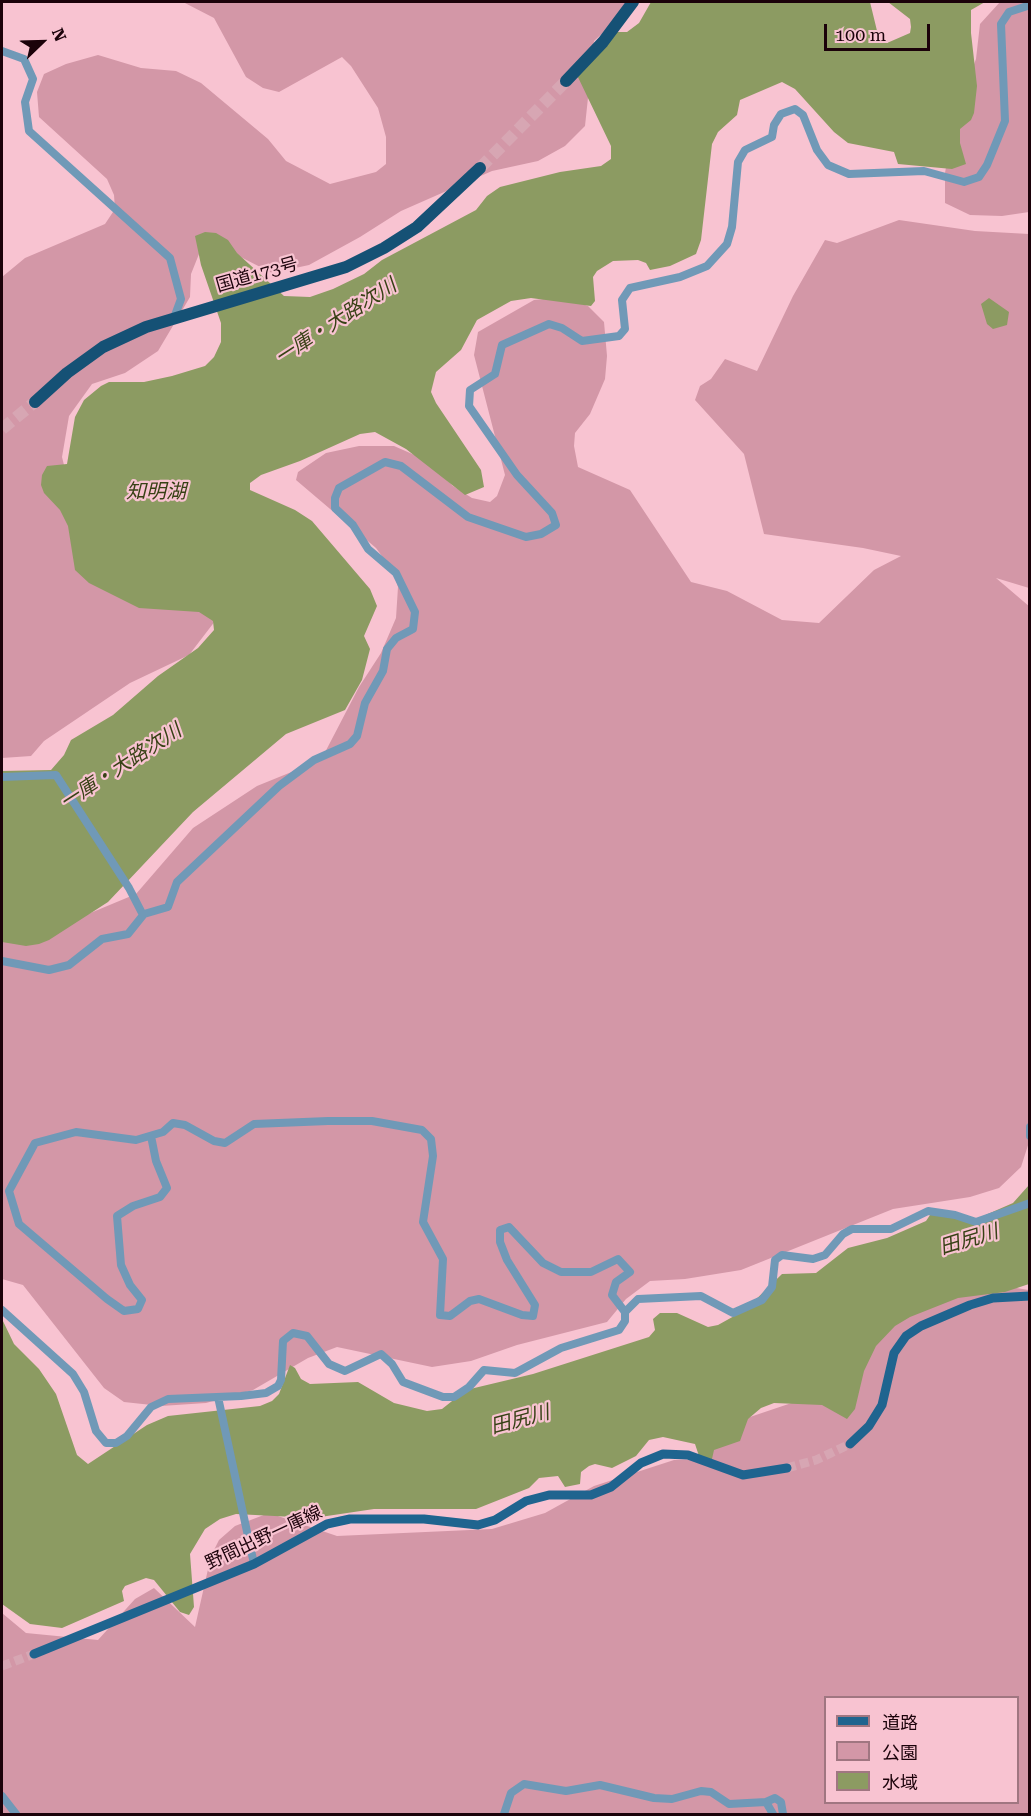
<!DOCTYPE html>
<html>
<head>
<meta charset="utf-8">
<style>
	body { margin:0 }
	#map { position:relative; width:1031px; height:1816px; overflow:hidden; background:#f8c3d1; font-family:"Roboto Serif","Noto Sans JP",serif }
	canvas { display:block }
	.frame { position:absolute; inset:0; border:3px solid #1b020a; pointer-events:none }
	.legend { position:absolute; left:824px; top:1696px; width:195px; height:108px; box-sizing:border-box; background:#f8c3d1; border:2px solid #a07681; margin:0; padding:8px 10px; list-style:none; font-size:18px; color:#1b020a }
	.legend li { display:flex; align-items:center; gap:12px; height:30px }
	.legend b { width:30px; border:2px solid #a07681 }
	.north { position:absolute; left:12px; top:12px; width:60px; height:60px; -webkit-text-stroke:4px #f8c3d1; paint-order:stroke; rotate:67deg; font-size:16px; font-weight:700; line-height:24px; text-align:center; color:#1b020a }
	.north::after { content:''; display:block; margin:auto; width:21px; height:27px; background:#1b020a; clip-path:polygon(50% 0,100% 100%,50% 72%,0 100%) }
	.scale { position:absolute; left:824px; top:24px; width:106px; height:27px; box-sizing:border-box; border:3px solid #1b020a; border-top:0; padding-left:8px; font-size:18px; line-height:21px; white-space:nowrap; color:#1b020a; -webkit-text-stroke:4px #f8c3d1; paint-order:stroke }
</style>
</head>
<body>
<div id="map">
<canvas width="1031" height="1816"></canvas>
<div class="frame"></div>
<ul class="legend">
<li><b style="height:8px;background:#1f648f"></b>道路</li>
<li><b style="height:16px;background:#d397a7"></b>公園</li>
<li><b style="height:16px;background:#8c9b62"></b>水域</li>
</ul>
<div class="north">N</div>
<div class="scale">100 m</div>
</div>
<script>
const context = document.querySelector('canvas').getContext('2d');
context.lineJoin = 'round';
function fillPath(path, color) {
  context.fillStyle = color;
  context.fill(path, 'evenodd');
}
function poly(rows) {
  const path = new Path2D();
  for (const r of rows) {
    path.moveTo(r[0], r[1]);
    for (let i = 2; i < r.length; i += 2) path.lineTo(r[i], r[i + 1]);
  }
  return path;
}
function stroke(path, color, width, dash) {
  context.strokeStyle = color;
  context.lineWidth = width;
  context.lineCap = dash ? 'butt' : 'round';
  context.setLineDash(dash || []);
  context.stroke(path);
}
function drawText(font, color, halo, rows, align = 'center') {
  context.font = font + ' "Roboto Serif","Noto Sans JP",serif';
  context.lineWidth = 4.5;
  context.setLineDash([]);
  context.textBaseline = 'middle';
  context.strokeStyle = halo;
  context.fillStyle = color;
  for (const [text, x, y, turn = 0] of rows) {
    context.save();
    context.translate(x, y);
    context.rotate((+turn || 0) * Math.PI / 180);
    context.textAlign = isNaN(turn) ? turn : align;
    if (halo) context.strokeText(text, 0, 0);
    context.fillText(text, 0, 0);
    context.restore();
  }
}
fillPath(poly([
	[183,2,636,2,594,41,585,126,565,146,538,161,492,171,401,211,360,237,309,265,272,273,223,248,199,254,191,274,190,297,158,351,125,373,92,384,69,416,62,457,72,497,222,612,189,655,130,683,44,741,31,756,2,758,2,277,25,258,105,224,115,209,114,195,107,179,39,117,37,92,44,74,66,64,98,55,141,68,176,71,201,83,268,139,286,161,330,184,376,172,386,164,386,137,378,108,351,66,342,57,279,92,263,88,246,77,214,18],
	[1000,2,1029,2,1029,212,1002,216,970,215,945,203,945,173,955,115,976,59,980,24],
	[899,220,975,231,1029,234,1029,588,996,578,1030,607,1030,1139,1021,1167,999,1188,970,1197,893,1209,741,1270,685,1279,650,1281,626,1299,607,1322,517,1345,471,1361,432,1367,337,1347,308,1358,253,1390,206,1403,161,1406,124,1402,104,1388,23,1285,2,1279,2,934,52,929,136,894,193,828,257,786,321,760,359,687,381,653,396,618,398,587,393,571,376,548,296,480,298,472,326,453,359,446,394,446,426,460,453,486,472,498,490,502,497,496,505,475,474,355,478,332,534,300,562,297,588,306,604,322,607,356,605,379,590,414,575,433,574,446,578,467,630,490,691,582,727,591,782,620,819,623,874,570,901,556,863,548,764,534,744,454,695,400,700,386,711,379,725,359,757,371,793,296,825,240,837,243],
	[1010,1287,1029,1290,1029,1814,2,1814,2,1613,26,1633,98,1640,135,1599,154,1588,195,1627,211,1556,219,1540,235,1526,269,1513,337,1536,492,1529,545,1513,594,1486,674,1460,700,1459,747,1418,839,1387,890,1326,944,1296],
	[826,1698,1018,1698,1018,1802,826,1802]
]), '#d397a7');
fillPath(poly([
	[651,2,870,2,879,39,887,43,910,33,911,27,910,19,888,2,985,2,971,10,971,33,977,86,974,113,971,120,960,129,960,143,966,164,952,169,898,164,894,152,848,143,834,132,795,89,782,82,740,100,737,115,718,132,712,144,701,240,696,254,670,266,650,270,646,263,638,260,613,261,597,271,593,277,595,301,591,306,531,298,511,301,477,320,461,350,436,372,431,392,436,403,481,470,484,487,465,495,406,449,375,432,360,434,300,461,261,475,250,483,250,490,295,510,312,521,370,589,377,606,364,636,370,649,362,680,345,710,286,734,193,812,108,902,49,940,39,944,26,946,2,942,2,771,51,770,64,755,71,740,113,715,158,676,198,648,214,630,213,621,199,612,139,608,89,583,75,570,68,526,60,510,44,493,41,485,42,475,47,466,67,464,75,417,84,400,101,386,109,382,144,382,172,376,205,366,214,357,221,342,221,323,201,265,195,236,205,232,216,233,228,240,237,253,284,296,310,297,333,289,364,274,382,260,476,210,487,196,500,187,560,172,601,166,611,159,611,146,576,73,609,32,627,32,639,23],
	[989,298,1009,312,1007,325,993,329,987,324,981,304],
	[1029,1185,1029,1284,1005,1292,958,1298,910,1317,895,1326,876,1346,864,1371,855,1409,847,1419,822,1405,774,1403,761,1408,748,1419,740,1441,714,1450,712,1459,700,1459,695,1444,663,1437,649,1440,636,1456,612,1468,595,1464,589,1466,581,1472,580,1484,565,1487,558,1476,539,1478,529,1488,476,1509,374,1509,300,1520,294,1517,236,1514,220,1519,205,1529,190,1554,194,1607,189,1615,180,1612,154,1580,146,1578,125,1586,122,1591,124,1601,62,1628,30,1624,2,1604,2,1319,14,1344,39,1369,56,1394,77,1455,88,1464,147,1425,168,1416,260,1406,272,1401,279,1394,290,1365,295,1368,301,1379,310,1384,358,1382,394,1403,427,1411,442,1409,466,1390,533,1374,649,1337,655,1330,653,1319,660,1313,677,1313,708,1327,718,1325,745,1310,782,1274,816,1273,848,1248,887,1238,926,1221,932,1212,974,1220,1013,1203]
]), '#8c9b62');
stroke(poly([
	[787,1468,816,1460,850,1444],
	[2,1666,34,1654]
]), '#d7a6b3', 9, [9, 4.5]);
stroke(poly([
	[480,168,566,81],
	[2,429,35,402]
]), '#d7a6b3', 12, [12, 6]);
stroke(poly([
	[2,51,24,59,33,79,25,102,29,131,170,258,181,299,174,318],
	[2,777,56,775,129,888,143,915],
	[2,961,49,970,69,965,102,939,128,934,144,914,168,907,177,882,279,786,314,760,350,744,357,736,365,703,383,671,387,649,396,638,413,629,415,612,396,573,368,549,353,525,335,508,335,498,339,488,385,462,401,466,468,517,526,537,541,534,556,525,552,513,517,475,469,406,470,390,495,374,502,345,549,324,562,328,582,341,619,336,625,329,622,300,630,288,680,277,707,266,727,244,732,227,738,162,745,150,772,137,774,125,781,114,795,109,803,115,817,150,828,165,849,174,924,171,964,182,979,177,987,165,1005,121,1001,24,1009,12,1030,5],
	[1030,1127,1030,1136],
	[151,1136,156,1161,167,1188,160,1197,133,1206,117,1216,121,1265,130,1285,142,1300,138,1309,124,1311,107,1299,19,1224,9,1191,35,1143,76,1132,136,1140,163,1132,173,1123,185,1125,214,1141,225,1143,254,1124,328,1121,372,1121,422,1130,431,1139,433,1156,423,1222,443,1259,440,1315,450,1316,470,1301,479,1299,522,1315,533,1316,535,1305,507,1260,500,1242,500,1230,509,1227,543,1263,561,1272,591,1272,618,1259,630,1272,616,1282,612,1295,625,1312],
	[2,1310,73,1374,84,1392,96,1431,106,1443,116,1443,127,1436,151,1407,168,1399,241,1396,266,1393,278,1386,281,1380,283,1341,293,1333,307,1336,329,1364,345,1371,381,1354,392,1364,403,1382,443,1397,454,1397,469,1387,484,1370,515,1373,561,1348,619,1330,625,1321,625,1312,638,1299,701,1296,733,1313,762,1300,772,1287,775,1260,782,1255,813,1259,825,1255,843,1234,852,1229,891,1229,928,1211,955,1215,976,1222,1030,1203],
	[218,1397,254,1564],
	[2,1796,16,1814],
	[766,1802,773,1814],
	[504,1814,511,1793,524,1784,566,1791,600,1785,654,1798,672,1799,701,1791,711,1792,729,1804,766,1802,775,1798,781,1802,783,1814]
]), '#7099b7', 8);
stroke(poly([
	[850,1444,869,1426,882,1405,894,1353,906,1336,921,1326,970,1305,993,1298,1030,1296],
	[34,1654,254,1564,327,1524,350,1519,424,1519,478,1525,495,1520,526,1501,549,1495,591,1495,611,1487,641,1463,663,1454,688,1455,743,1475,787,1468]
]), '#1f648f', 9);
stroke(poly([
	[566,81,603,42,633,2],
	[35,402,67,373,103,347,146,327,346,267,384,248,417,227,480,168]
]), '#155175', 12);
drawText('18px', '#1b020a', '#f8c3d1', [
	["国道173号",257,275,-16],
	["野間出野一庫線",264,1538,-25]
]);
drawText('italic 20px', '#374115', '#f8c3d1', [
	["一庫・大路次川",336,322,-33],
	["知明湖",156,492],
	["一庫・大路次川",121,767,-33],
	["田尻川",969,1240,-17],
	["田尻川",520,1420,-15]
]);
</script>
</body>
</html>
